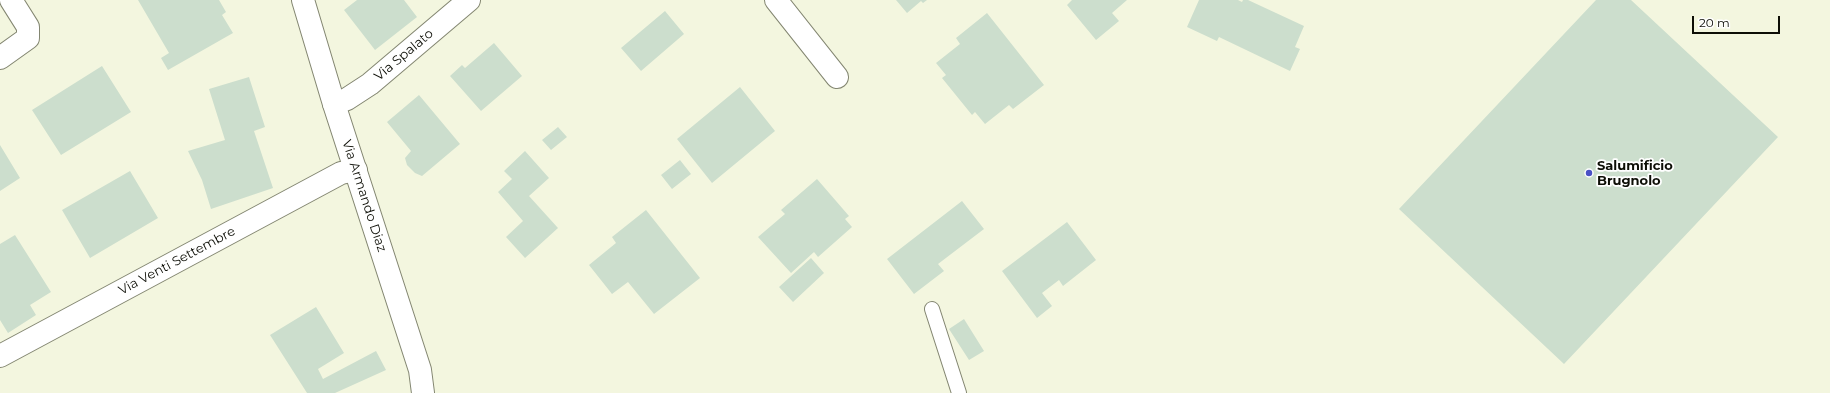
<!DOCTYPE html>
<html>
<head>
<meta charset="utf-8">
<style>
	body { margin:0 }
	#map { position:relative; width:1830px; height:393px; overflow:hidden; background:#f3f6df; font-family:Montserrat,sans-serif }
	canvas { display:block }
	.scale { position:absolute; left:1692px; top:16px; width:88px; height:18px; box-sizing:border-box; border:2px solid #0d0e06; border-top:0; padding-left:5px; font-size:12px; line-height:14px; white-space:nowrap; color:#0d0e06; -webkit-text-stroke:3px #fff; paint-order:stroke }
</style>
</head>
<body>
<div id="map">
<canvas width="1830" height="393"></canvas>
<div class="scale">20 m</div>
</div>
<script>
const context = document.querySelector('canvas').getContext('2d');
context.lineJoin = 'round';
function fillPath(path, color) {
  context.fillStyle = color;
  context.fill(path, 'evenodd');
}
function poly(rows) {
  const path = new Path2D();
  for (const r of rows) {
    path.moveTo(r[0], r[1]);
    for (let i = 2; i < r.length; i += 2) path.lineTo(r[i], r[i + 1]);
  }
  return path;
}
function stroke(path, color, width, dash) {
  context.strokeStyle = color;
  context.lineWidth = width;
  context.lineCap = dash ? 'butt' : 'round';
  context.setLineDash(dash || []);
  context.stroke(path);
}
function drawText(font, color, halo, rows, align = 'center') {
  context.font = font + ' Montserrat,sans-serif';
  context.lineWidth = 3.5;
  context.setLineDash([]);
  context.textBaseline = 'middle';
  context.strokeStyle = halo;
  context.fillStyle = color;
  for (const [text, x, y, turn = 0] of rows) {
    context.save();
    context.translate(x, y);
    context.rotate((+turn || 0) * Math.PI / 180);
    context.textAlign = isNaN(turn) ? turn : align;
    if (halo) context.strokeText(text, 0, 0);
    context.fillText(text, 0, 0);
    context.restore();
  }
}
fillPath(poly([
	[138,0,219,0,226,12,222,15,233,33,168,70,161,58,169,53],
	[357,0,404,0,417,17,375,50,344,10],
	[896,0,927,0,923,3,921,1,907,13],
	[1072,0,1127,0,1112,13,1119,21,1096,40,1067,5],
	[1199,0,1238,0,1242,2,1243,0,1248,0,1304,26,1295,47,1300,49,1290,71,1219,37,1217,41,1187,27],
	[1596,0,1631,0,1778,137,1564,364,1399,209],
	[665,11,684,34,641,71,621,48],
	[987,13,1044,85,1013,109,1009,105,985,124,975,112,972,115,942,78,946,75,936,63,960,44,956,38],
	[494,43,522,76,481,111,450,76,462,65,465,68],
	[102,66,131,112,61,155,32,110],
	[249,77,265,127,254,131,273,188,211,209,202,180,188,151,225,140,209,89],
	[740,87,775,131,712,183,677,139],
	[419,95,460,144,422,176,415,173,407,165,405,158,411,151,387,122],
	[558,127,567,137,551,150,542,140],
	[0,145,20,178,0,191],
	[525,151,549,178,529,196,558,228,525,258,506,237,523,221,498,192,512,179,504,171],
	[680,160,691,174,672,189,661,175],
	[130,171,158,218,90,258,62,210],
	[817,179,849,216,845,219,852,227,818,257,814,252,791,273,758,237,785,214,781,210],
	[962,201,984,229,938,264,944,271,914,294,887,259],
	[646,210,700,278,654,314,628,282,612,294,589,265,616,243,612,237],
	[1067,222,1096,260,1063,286,1059,280,1042,293,1052,306,1037,318,1002,271],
	[15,235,51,292,30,305,36,315,8,333,0,320,0,244],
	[811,258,824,273,793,302,779,287],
	[316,307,344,353,318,369,323,379,376,351,386,370,335,393,307,393,270,335],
	[964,319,984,351,969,360,949,329]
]), '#ccdecd');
const lane = poly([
	[932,309,959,393]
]);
const street = poly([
	[776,0,837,77],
	[0,58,28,38,28,27,11,0],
	[334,104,347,99,370,84,469,0],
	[0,356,341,173,356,170]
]);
const secondary = poly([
	[303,0,334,104,420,370,423,393]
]);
stroke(lane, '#838671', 16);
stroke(street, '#838671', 24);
stroke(secondary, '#838671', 24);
stroke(lane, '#fff', 14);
stroke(street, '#fff', 22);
stroke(secondary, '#fff', 22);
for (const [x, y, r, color] of [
	[1589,173,4,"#4a50c5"]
]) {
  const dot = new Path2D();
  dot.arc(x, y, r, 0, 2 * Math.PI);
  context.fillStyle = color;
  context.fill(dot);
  stroke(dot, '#fff', 1.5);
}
drawText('13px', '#0d0e06', '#fff', [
	["Via Spalato",404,55,-40],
	["Via Armando Diaz",364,196,72],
	["Via Venti Settembre",177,261,-28]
]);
drawText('bold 13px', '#0d0e06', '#fff', [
	["Salumificio",1597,166],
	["Brugnolo",1597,181]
], 'left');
</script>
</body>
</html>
